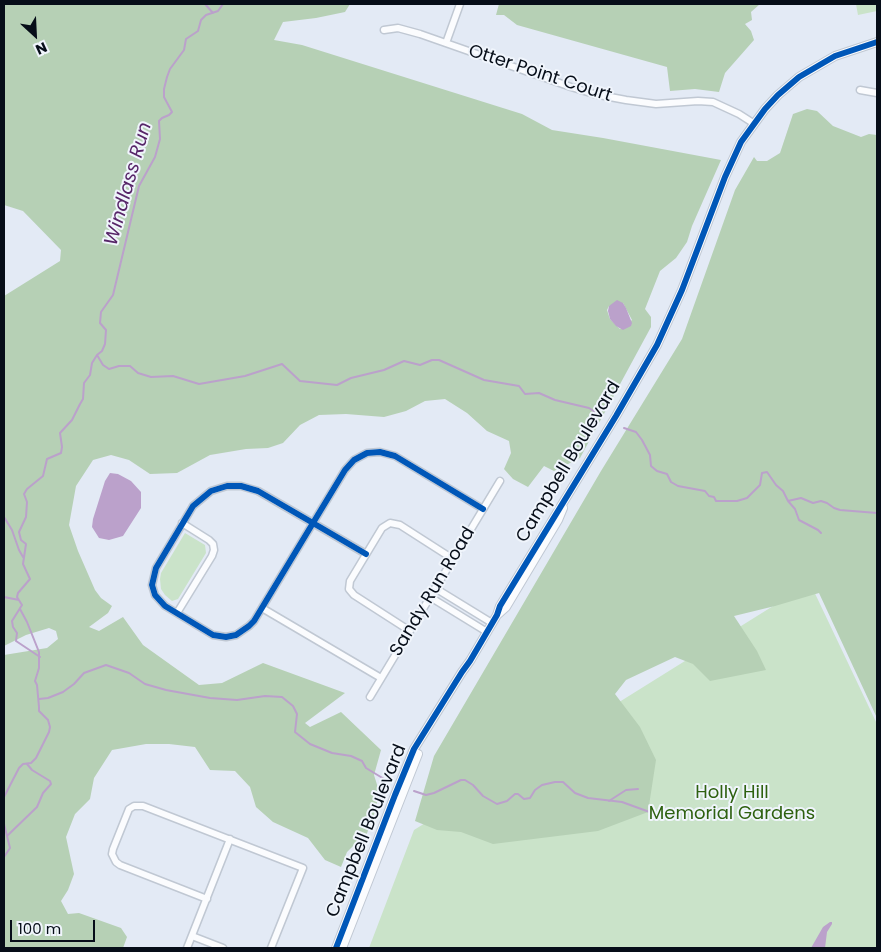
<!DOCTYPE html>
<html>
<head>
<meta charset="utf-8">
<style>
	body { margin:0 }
	#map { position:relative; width:881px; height:952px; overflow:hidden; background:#e3eaf5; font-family:Poppins,sans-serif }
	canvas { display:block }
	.frame { position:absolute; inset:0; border:5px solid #060d18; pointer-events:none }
	.north { position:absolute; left:10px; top:10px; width:50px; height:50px; -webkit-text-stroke:4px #f0f5fc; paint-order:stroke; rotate:155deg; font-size:14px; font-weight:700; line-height:20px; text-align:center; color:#060d18 }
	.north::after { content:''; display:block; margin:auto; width:18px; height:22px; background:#060d18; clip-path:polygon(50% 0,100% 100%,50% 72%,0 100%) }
	.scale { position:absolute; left:10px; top:920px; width:85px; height:22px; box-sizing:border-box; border:2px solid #060d18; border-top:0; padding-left:6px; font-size:15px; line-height:18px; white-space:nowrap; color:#060d18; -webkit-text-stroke:4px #f0f5fc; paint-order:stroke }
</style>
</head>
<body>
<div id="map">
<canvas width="881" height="952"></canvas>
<div class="frame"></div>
<div class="north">N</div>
<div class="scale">100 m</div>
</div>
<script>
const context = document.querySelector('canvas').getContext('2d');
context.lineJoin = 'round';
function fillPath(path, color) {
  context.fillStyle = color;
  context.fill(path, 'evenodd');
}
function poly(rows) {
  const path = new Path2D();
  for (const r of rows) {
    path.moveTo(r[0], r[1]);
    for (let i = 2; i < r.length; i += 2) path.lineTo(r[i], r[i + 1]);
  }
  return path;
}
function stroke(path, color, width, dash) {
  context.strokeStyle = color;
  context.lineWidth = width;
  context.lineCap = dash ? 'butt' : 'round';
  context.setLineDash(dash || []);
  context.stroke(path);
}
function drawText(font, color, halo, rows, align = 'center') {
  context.font = font + ' Poppins,sans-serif';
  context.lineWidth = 4;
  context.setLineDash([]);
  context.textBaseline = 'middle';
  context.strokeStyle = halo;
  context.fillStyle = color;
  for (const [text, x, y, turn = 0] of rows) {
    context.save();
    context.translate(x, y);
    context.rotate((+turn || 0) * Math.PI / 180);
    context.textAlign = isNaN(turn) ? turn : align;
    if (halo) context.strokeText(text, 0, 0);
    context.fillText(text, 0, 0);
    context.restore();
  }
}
fillPath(poly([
	[856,4,877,4,877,11,858,15],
	[185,533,205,545,206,553,178,599,172,601,165,595,161,589,160,579,161,573],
	[810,583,877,724,877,948,369,948,414,830]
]), '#cae3c9');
fillPath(poly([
	[4,4,350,4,345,12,316,18,283,22,274,40,302,45,522,114,552,130,603,138,721,160,692,226,687,242,676,258,660,271,645,309,651,317,651,327,580,458,554,471,544,466,528,487,513,479,504,469,511,453,509,441,487,431,467,413,445,399,425,401,406,411,384,417,346,414,319,415,300,425,283,443,268,448,246,449,210,455,177,473,150,474,129,460,111,455,93,460,76,486,69,525,78,551,95,590,101,598,112,606,108,613,89,627,99,631,123,617,143,645,199,685,222,683,263,663,345,693,305,723,310,727,341,712,381,750,374,775,379,791,376,809,366,836,354,845,347,852,341,867,325,860,308,838,273,822,256,807,250,787,235,771,210,770,195,747,169,744,146,744,112,750,94,778,90,799,75,814,66,837,74,874,68,890,61,901,68,914,79,913,121,928,127,937,123,948,4,948,4,655,47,648,58,639,56,631,49,628,26,635,4,646,4,296,60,261,61,250,23,211,4,205],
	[623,303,632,320,620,329,610,319,607,310,609,306],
	[499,4,760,4,751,12,752,20,745,24,751,31,754,40,725,73,719,92,695,89,670,91,667,67,517,25,504,15,496,15],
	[807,109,817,111,833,126,861,137,869,134,877,135,877,718,819,593,775,606,734,616,757,651,766,670,710,681,693,664,675,657,626,680,615,694,640,727,656,760,648,812,598,831,493,844,461,832,437,830,415,821,434,756,601,471,682,339,735,190,754,157,757,161,767,161,780,153,793,114]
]), '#b6d0b5');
fillPath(poly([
	[617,300,623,303,626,308,632,323,631,326,623,330,616,326,610,319,608,311,609,306],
	[110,473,118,474,131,481,141,492,141,508,123,536,109,540,99,538,92,527,93,519,105,481],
	[830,922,832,922,832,924,827,932,825,948,811,948,823,927]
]), '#bba1cb');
stroke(poly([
	[205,4,213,13],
	[97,355,103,365,109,369,119,366,130,366,138,373,151,377,173,376,199,384,245,376,282,364,300,381,337,385,351,378,384,370,404,361,420,365,432,360,439,360,484,380,519,386,525,394,539,393,555,400,589,408,601,416],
	[624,428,636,432,642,440,650,455,651,466,657,471,667,474,671,482,678,486,705,491,709,496,714,497,716,501,737,501,747,498,760,485,762,473,767,472,776,485,783,491,788,501,795,509,799,520,818,530,821,533],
	[788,501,801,498,813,503,821,501,827,503,834,508,840,510,877,513],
	[4,517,12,530,19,550,23,557],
	[4,597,19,600],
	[40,657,16,641,17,633,13,627,12,621,22,605,17,597,18,593,30,579,23,564,26,544,21,540,19,532,26,517,27,502,24,494,27,489,43,476,47,459,61,453,62,447,60,433,72,420,80,404,83,399,84,383,90,375,92,363,97,355,102,351,105,344,106,330,100,323,101,312,113,295,139,186,155,157,160,139,159,121,162,118,169,115,172,112,164,97,164,89,167,77,170,69,184,50,186,39,198,31,201,20,206,15,218,11,223,4],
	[39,699,48,698,63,692,74,684,84,673,106,665,129,673,145,684,166,690,210,698,237,700,265,696,282,697,293,706,297,714,295,732,310,744,332,753,351,756,362,761,366,768,389,782],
	[414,791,426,795,434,793,461,780,465,780,473,785,483,796,497,804,507,801,515,794,518,794,524,799,530,798,535,790,542,785,555,782,563,782,575,793,588,798,622,802,655,814],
	[4,797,19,768,23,764,31,763,36,758,49,732,50,727,48,720,39,711,39,707,37,685,35,681,39,668,39,652,27,622,20,609],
	[609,801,626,790,638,789],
	[4,824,10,848,4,857],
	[7,836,37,807,43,793,51,784,50,781,32,770,27,764]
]), '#bba1cb', 2);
const minor = poly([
	[384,30,398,28,420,34,571,87,594,94,626,100,656,104,698,101,713,102,739,114,753,123],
	[446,43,460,4],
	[860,90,877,93],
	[366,554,313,523,258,491,241,486,227,486,211,491,193,506,156,568,152,585,155,595,165,606,213,635,226,637,236,635,249,626,254,621,313,523,345,470,354,460,367,453,380,452,395,456,483,509],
	[435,588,492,623],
	[430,597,487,632],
	[262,608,381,678],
	[177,613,212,556,214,550,213,544,209,540,182,523],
	[410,631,354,595,349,589,350,581,382,528,390,523,400,525,453,559],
	[370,697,500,481],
	[207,899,120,865,116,862,112,854,113,849,129,809,134,806,143,806,303,868,271,948],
	[192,936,223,948],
	[187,948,230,839]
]);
const tertiary = poly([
	[497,615,506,607,558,520,563,508],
	[336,948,395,795,414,749,462,672,470,661,497,615,500,606,616,416,657,345,682,290,725,177,741,142,765,109,778,95,799,77,835,56,877,42],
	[342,948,418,754]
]);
stroke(minor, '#c0c8d3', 9);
stroke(tertiary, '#c0c8d3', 10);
stroke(minor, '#fbfcfe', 6);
stroke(tertiary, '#fbfcfe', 8);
stroke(poly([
	[366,554,313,523,258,491,241,486,227,486,211,491,193,506,156,568,152,585,155,595,165,606,213,635,226,637,236,635,249,626,254,621,313,523,345,470,354,460,367,453,380,452,395,456,483,509],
	[336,948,395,795,414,749,462,672,470,661,497,615,500,606,616,416,657,345,682,290,725,177,741,142,765,109,778,95,799,77,835,56,877,42]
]), '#0057b8', 6);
drawText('18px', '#060d18', '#f0f5fc', [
	["Otter Point Court",540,74,18],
	["Campbell Boulevard",569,462,-59],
	["Sandy Run Road",433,592,-59],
	["Campbell Boulevard",367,831,-68]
]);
drawText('18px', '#2e6110', '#f0f5fc', [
	["Holly Hill",732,793],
	["Memorial Gardens",732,814]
]);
drawText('italic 19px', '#572568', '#f0f5fc', [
	["Windlass Run",129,184,-74]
]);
</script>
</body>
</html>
